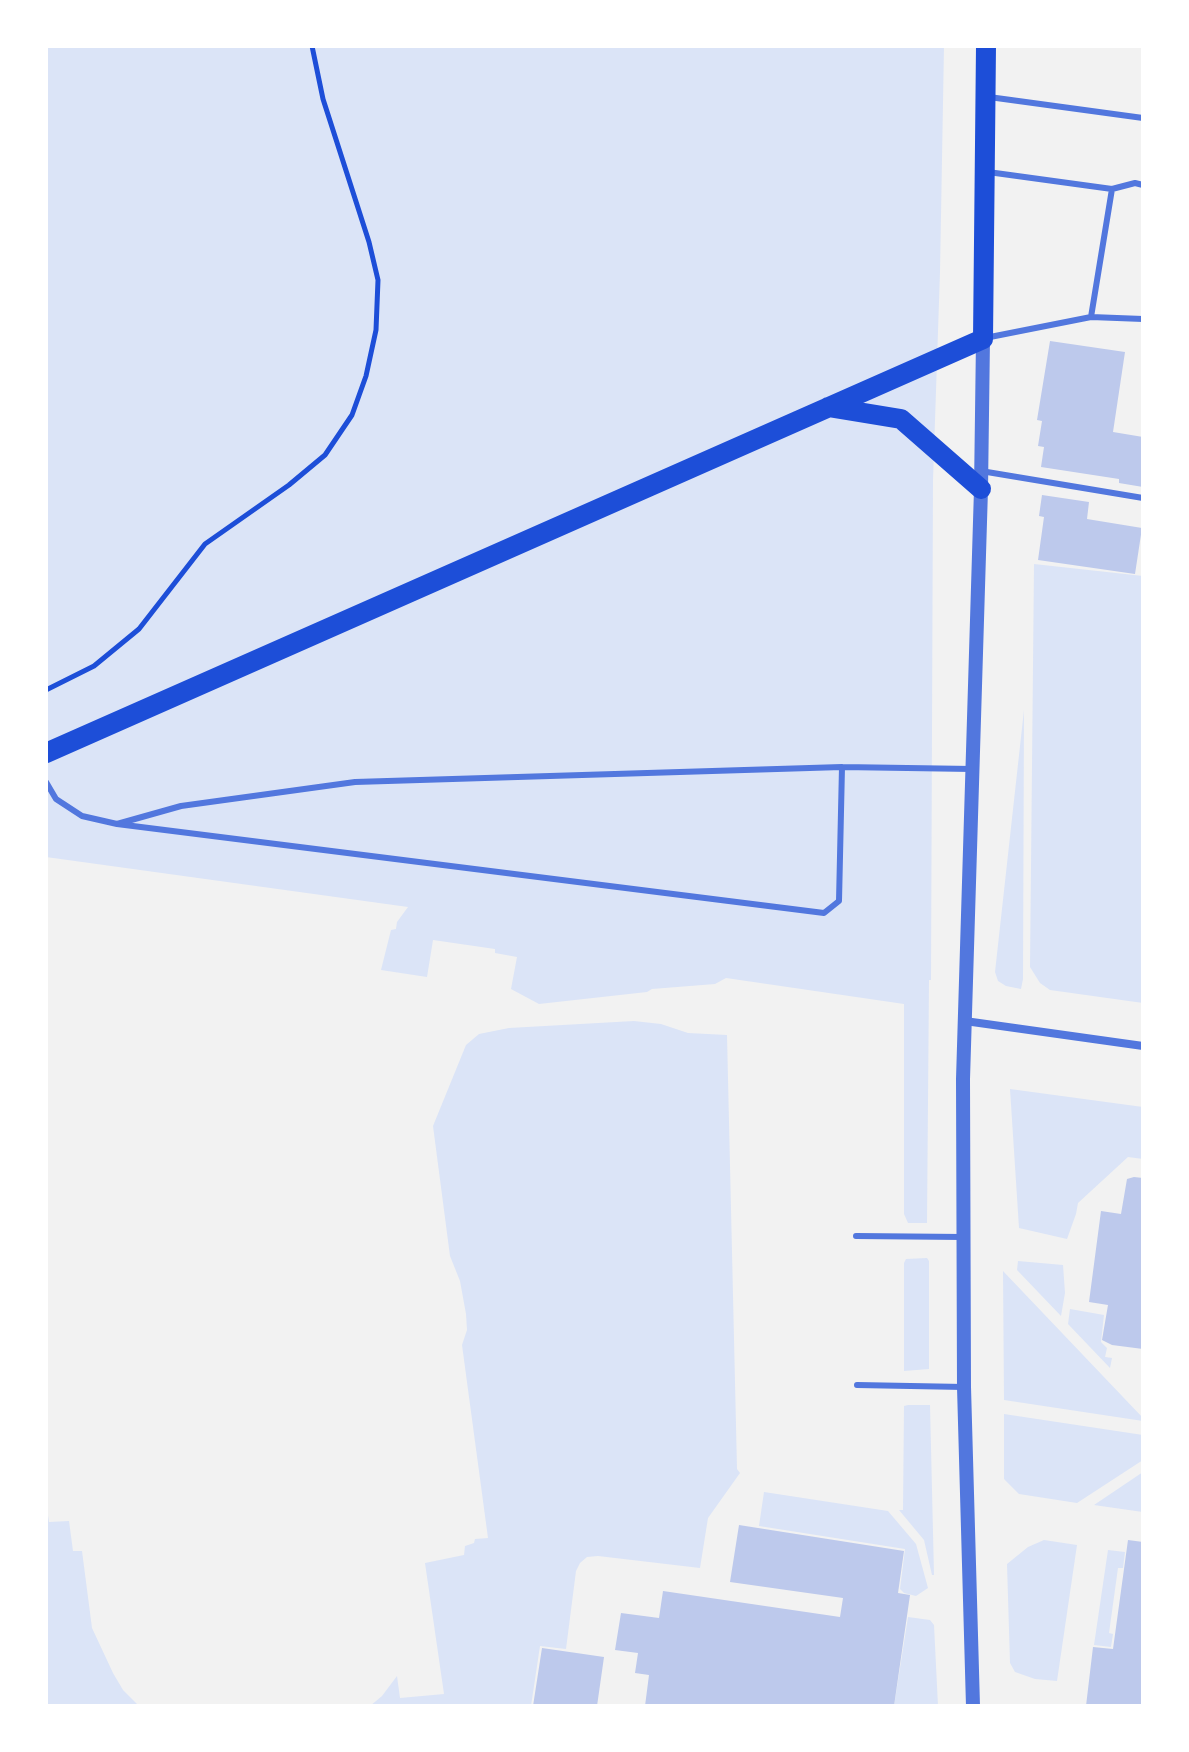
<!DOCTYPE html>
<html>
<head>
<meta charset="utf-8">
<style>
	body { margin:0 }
	#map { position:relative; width:1189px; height:1752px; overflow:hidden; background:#f2f2f2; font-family:"Titillium Web",sans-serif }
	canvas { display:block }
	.frame { position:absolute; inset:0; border:48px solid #fff; pointer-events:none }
</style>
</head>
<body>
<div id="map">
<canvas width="1189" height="1752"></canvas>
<div class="frame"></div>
</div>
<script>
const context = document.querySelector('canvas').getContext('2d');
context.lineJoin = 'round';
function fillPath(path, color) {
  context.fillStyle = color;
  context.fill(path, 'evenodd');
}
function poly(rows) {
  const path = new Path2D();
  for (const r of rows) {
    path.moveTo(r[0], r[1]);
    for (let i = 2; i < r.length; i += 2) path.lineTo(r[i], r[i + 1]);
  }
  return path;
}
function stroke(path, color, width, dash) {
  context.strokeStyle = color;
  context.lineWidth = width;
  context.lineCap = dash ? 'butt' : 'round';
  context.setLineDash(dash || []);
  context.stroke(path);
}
fillPath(poly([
	[46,46,944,46,940,272,933,480,931,980,929,980,927,1223,908,1223,904,1214,904,1004,726,978,715,984,652,989,647,992,539,1004,511,989,517,957,495,953,495,949,433,940,427,977,381,970,391,930,396,929,397,922,408,907,46,857],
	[1034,564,1143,576,1143,1003,1050,990,1040,983,1030,967],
	[1024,710,1023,979,1021,989,1006,986,998,981,995,972],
	[634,1021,661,1024,688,1033,727,1035,737,1469,740,1473,708,1518,700,1568,598,1556,587,1557,580,1563,576,1571,566,1649,540,1646,531,1706,370,1706,382,1696,397,1676,400,1698,444,1694,425,1563,464,1555,465,1546,474,1543,475,1539,488,1538,462,1345,467,1330,466,1314,460,1281,450,1256,433,1126,466,1045,479,1034,509,1028],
	[1010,1089,1143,1107,1143,1159,1128,1157,1078,1203,1076,1214,1067,1239,1019,1228],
	[927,1258,929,1261,929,1369,904,1371,904,1263,906,1259],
	[1018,1261,1063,1265,1065,1293,1061,1316,1017,1270],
	[1003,1271,1143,1418,1143,1421,1004,1400],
	[1070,1309,1104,1315,1101,1342,1107,1348,1105,1357,1112,1358,1110,1368,1068,1324],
	[908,1405,930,1405,934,1575,932,1575,924,1540,899,1510,903,1510,904,1406],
	[1004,1414,1143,1435,1143,1460,1077,1503,1019,1494,1004,1479],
	[1143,1472,1143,1512,1094,1505],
	[764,1492,888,1511,916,1544,928,1588,916,1596,904,1593,900,1589,905,1549,759,1526],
	[46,1502,49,1522,69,1521,73,1551,82,1551,92,1628,113,1673,123,1690,139,1706,46,1706],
	[1044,1540,1077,1545,1057,1681,1035,1679,1015,1672,1010,1663,1007,1564,1028,1547],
	[1108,1550,1125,1552,1123,1568,1118,1568,1109,1633,1113,1634,1111,1647,1094,1645],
	[908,1617,930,1620,934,1625,938,1706,894,1706]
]), '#dbe4f7');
fillPath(poly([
	[1050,341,1125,352,1113,432,1143,437,1143,487,1119,483,1119,479,1041,467,1044,447,1038,446,1042,421,1037,420],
	[1042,495,1089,502,1087,519,1142,528,1135,574,1038,560,1044,517,1039,516],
	[1134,1177,1143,1178,1143,1349,1112,1345,1102,1340,1108,1305,1089,1302,1101,1211,1121,1214,1127,1179],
	[739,1525,904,1551,898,1593,910,1595,894,1706,645,1706,649,1675,635,1673,638,1653,615,1650,621,1613,659,1618,663,1591,840,1617,843,1598,730,1582],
	[1128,1540,1143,1542,1143,1706,1086,1706,1093,1647,1113,1649],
	[542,1648,604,1657,597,1706,533,1706]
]), '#bdc9ec');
stroke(poly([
	[46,690,94,666,139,629,205,544,289,485,325,455,352,415,366,376,376,330,378,280,369,242,323,99,312,46]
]), '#1d4ed8', 5);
stroke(poly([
	[989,97,1143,118],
	[988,172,1112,189,1091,317],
	[1112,189,1135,183,1143,185],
	[985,338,1091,317,1143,319],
	[981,471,1143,498],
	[842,767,839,901,824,913,117,824,181,806,355,782,842,767,972,769],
	[46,782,56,799,82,816,117,824],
	[856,1236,963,1237],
	[857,1385,964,1387]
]), '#5277de', 6);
stroke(poly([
	[965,1021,1143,1046]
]), '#5277de', 8);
stroke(poly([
	[973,1706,964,1387,963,1079,981,489,983,339]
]), '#5277de', 14);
stroke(poly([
	[828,407,901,419,981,489],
	[46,753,983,339,986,46]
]), '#1d4ed8', 20);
</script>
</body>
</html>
